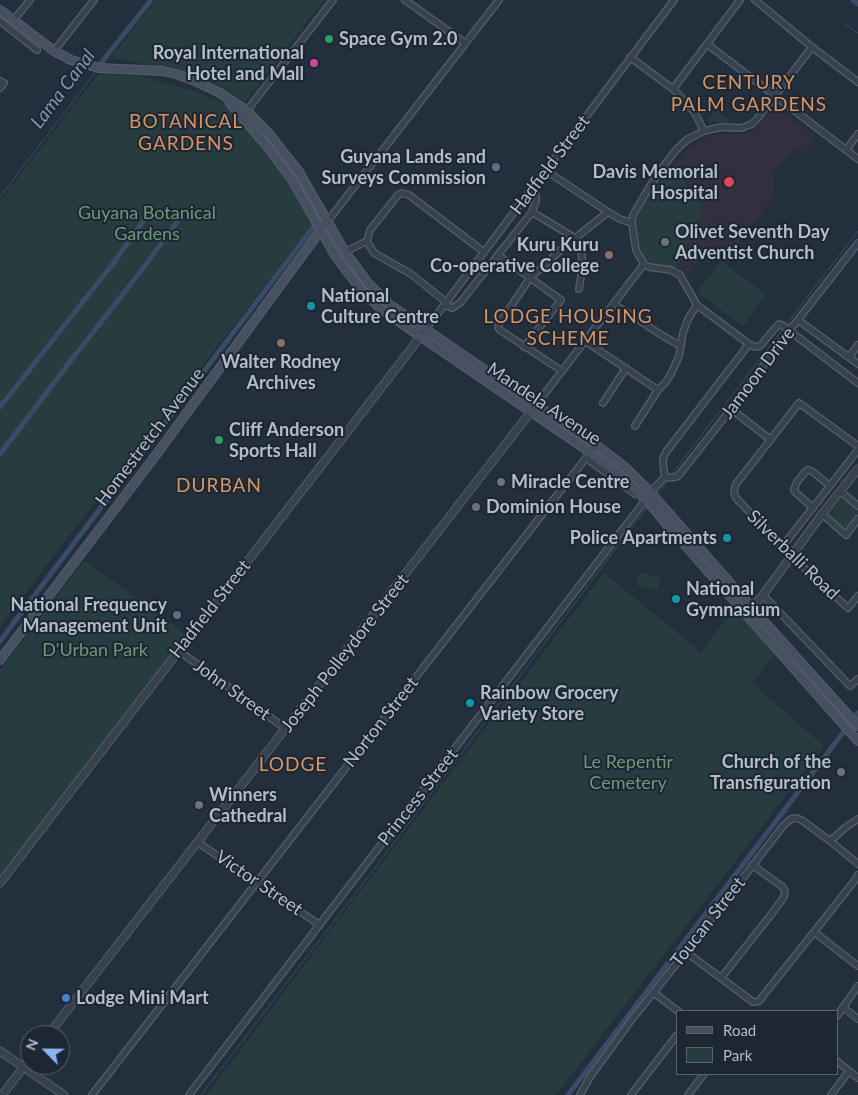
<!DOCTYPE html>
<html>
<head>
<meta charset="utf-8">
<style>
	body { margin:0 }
	#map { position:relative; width:858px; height:1095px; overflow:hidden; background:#242f3e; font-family:Lato,sans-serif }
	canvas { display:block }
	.legend { position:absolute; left:676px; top:1010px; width:162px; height:65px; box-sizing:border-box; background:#1d2633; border:1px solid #59626f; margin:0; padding:6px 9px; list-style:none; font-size:15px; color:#b4bcc9 }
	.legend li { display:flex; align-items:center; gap:10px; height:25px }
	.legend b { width:25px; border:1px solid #59626f }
	.north { position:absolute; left:20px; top:1025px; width:50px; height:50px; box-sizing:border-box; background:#1d2633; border:1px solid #59626f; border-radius:50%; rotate:293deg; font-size:14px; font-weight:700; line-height:20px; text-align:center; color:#b4bcc9 }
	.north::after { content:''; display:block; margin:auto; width:18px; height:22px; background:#8ab4f8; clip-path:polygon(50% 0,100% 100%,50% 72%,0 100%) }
</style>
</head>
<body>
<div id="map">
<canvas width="858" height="1095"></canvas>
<ul class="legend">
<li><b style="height:6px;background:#465061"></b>Road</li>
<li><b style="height:14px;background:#263c3f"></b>Park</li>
</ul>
<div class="north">N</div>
</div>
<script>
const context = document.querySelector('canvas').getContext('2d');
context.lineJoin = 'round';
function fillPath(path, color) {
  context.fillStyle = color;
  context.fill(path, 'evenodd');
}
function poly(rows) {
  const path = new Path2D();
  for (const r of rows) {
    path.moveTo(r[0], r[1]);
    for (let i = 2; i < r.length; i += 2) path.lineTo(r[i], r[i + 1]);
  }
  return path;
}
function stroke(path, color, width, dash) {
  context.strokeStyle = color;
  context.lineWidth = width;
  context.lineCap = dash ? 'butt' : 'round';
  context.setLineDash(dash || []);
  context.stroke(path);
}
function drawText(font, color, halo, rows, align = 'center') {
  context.font = font + ' Lato,sans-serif';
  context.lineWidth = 4;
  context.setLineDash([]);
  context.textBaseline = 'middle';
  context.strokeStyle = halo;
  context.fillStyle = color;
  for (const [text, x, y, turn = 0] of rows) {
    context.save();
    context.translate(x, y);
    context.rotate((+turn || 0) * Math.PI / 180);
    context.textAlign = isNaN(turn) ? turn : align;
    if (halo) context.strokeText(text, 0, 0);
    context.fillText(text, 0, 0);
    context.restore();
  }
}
fillPath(poly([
	[775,105,816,137,802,155,794,148,773,173,775,195,736,246,729,246,715,250,702,259,694,267,689,277,677,268,701,216,700,200,693,191,671,167,690,147,706,137,719,134,734,134,749,133,757,127]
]), '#32303f');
fillPath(poly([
	[156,0,324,0,245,102,208,78,163,67,110,58],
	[98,74,139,76,194,91,225,104,254,135,287,178,313,224,68,537,0,627,0,201],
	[717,110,730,120,729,122,709,122,708,120],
	[671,167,693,191,700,200,702,207,701,215,677,268,655,264,646,259,641,250,637,235,638,217,647,199],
	[721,261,766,295,743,326,697,292],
	[842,498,858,510,858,514,846,530,828,516],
	[84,560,187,635,0,877,0,670],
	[604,573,701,652,736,606,777,652,752,683,824,746,556,1095,206,1095,330,931],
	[639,573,660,577,658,590,637,586]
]), '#263c3f');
stroke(poly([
	[844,23,858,33],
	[0,197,97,70],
	[785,326,858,231],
	[671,475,783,329],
	[656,495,668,480],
	[201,1095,381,860,648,506]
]), '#394c67', 1);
stroke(poly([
	[853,0,858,4],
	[101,63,151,0],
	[0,407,112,265,152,209],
	[0,454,79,350,138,275,180,218],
	[0,641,314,226],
	[568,1095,858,713]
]), '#394c67', 5);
const minor = poly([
	[405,0,465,43],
	[755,0,812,47,858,82],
	[0,21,37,50],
	[13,21,30,0],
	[707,44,858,159],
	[812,47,757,119,752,124,741,128,721,127,704,131,688,139,677,149,665,164,650,186,633,215,632,223,634,237,636,250,644,264,649,267,671,270,680,275,697,305,749,344,755,347,760,346,776,327,779,324,782,325,858,383],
	[54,51,94,0],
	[630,57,673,89,682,98,695,113,704,131],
	[0,81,4,83,0,88],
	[673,89,740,0],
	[245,113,333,0],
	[846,150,858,134],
	[545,170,608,212,620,219,632,223],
	[532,212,575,238,580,247,582,257,582,270,579,289],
	[327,222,499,0],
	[345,252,367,241],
	[498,255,561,300,524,347],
	[446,302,411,274,374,253,367,241,370,230,398,195,402,193,409,195,484,252],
	[614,304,663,336,681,346],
	[444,305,452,308,460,303,532,212,536,201,536,196,533,185],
	[798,320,858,364],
	[426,329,674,0],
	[585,341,658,390],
	[849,357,858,345],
	[562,371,500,330,498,327,499,324,530,278,564,247,608,212],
	[603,403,626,368],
	[536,405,644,264],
	[731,409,771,440],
	[635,426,658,390,666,382,671,374,679,356,683,333,688,319,697,305],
	[858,446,799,403,736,484,734,491,735,496,738,500,792,557,848,608,858,596],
	[586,458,635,494],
	[665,478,663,463,663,459,666,452,749,344],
	[840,491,858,506],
	[813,508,795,492,794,490,797,482,805,472,808,470,813,472,830,486],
	[822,514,846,535,858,519],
	[782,547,858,450],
	[763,595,850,686,858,679],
	[179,651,286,729],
	[830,841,858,864],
	[197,842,320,925],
	[814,932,858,966],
	[686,952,753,1002,756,1002,759,1001,814,932,855,880,858,875],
	[721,978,770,916,784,897,785,892,783,887,752,865],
	[654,993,678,1011],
	[843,1007,858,1019],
	[837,1016,858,986],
	[837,1061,849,1071],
	[92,1095,596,445],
	[189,1095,656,486,664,478,676,477,679,475,731,409,790,330,858,243],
	[580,1095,590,1077,633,1018,686,952,783,826,791,819,797,818,803,821,830,841,846,827,858,819],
	[631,1095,677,1035],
	[688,1095,704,1074],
	[831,1095,849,1071,858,1078]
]);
const tertiary = poly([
	[749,611,763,595,822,514,858,469],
	[0,883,424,332],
	[48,1035,536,405],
	[0,1051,64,1095],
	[2,1095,30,1059]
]);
const secondary = poly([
	[0,10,54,51,71,60,99,68,163,71,176,74,193,80,220,93,247,111,271,136,299,172,345,252,368,283,389,304,536,405,596,445,626,468,651,493,752,608,858,726],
	[230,103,267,146,293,181,336,257,361,290,382,310,590,452,620,475,650,504,668,526,858,741],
	[0,660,156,455,323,227]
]);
stroke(minor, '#565f6c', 8);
stroke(tertiary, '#565f6c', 9);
stroke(secondary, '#565f6c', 10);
stroke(minor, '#38414e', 5.5);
stroke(tertiary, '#38414e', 7);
stroke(secondary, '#465061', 8);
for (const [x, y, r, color] of [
	[329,39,5,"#2e9e5b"],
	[314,63,5,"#d1479c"],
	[496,167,5,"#5c6f8a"],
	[729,182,6,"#e0444e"],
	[665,242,5,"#6b7280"],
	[609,255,5,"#8d6e63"],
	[311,306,5,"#0f9aa8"],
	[281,343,5,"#8d6e63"],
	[219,440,5,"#2e9e5b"],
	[501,482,5,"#6b7280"],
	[476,507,5,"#6b7280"],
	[727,538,5,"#0f9aa8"],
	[676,599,5,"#0f9aa8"],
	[177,615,5,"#5c6f8a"],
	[470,703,5,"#0f9aa8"],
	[841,772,5,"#6b7280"],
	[199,805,5,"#6b7280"],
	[66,998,5,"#3f7fe0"]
]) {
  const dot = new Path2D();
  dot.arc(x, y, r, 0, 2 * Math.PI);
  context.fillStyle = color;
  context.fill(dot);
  stroke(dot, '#1d2633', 2);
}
drawText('bold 18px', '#b4bcc9', '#1d2633', [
	["Space Gym 2.0",339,39],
	["Royal International",304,53,"right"],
	["Hotel and Mall",304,74,"right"],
	["Guyana Lands and",486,157,"right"],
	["Surveys Commission",486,178,"right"],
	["Davis Memorial",718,172,"right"],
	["Hospital",718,193,"right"],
	["Olivet Seventh Day",675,232],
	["Adventist Church",675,253],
	["Kuru Kuru",599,245,"right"],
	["Co-operative College",599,266,"right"],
	["National",321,296],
	["Culture Centre",321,317],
	["Walter Rodney",281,362,"center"],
	["Archives",281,383,"center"],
	["Cliff Anderson",229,430],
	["Sports Hall",229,451],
	["Miracle Centre",511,482],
	["Dominion House",486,507],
	["Police Apartments",717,538,"right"],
	["National",686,589],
	["Gymnasium",686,610],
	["National Frequency",167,605,"right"],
	["Management Unit",167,626,"right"],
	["Rainbow Grocery",480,693],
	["Variety Store",480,714],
	["Church of the",831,762,"right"],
	["Transfiguration",831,783,"right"],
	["Winners",209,795],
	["Cathedral",209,816],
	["Lodge Mini Mart",76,998]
], 'left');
drawText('18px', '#b4bcc9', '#1d2633', [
	["Hadfield Street",550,165,-53],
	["Jamoon Drive",758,373,-53],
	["Mandela Avenue",544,404,34],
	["Homestretch Avenue",150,437,-53],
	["Silverballi Road",793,555,44],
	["Hadfield Street",210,609,-52],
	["Joseph Polleydore Street",345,653,-52],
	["John Street",232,690,36],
	["Norton Street",381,722,-52],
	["Princess Street",418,797,-52],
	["Victor Street",259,883,34],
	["Toucan Street",708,922,-52]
]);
drawText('18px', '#6b9a76', '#1d2633', [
	["Guyana Botanical",147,213],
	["Gardens",147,234],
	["D'Urban Park",95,650],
	["Le Repentir",628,762],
	["Cemetery",628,783]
]);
context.letterSpacing = '1px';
drawText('19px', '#d59563', '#1d2633', [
	["CENTURY",749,83],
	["PALM GARDENS",749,105],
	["BOTANICAL",186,122],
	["GARDENS",186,144],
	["LODGE HOUSING",568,317],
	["SCHEME",568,339],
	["DURBAN",219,486],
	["LODGE",293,765]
]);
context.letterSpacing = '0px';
drawText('italic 19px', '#7c92b1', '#1d2633', [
	["Lama Canal",63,89,-53]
]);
</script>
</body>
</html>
